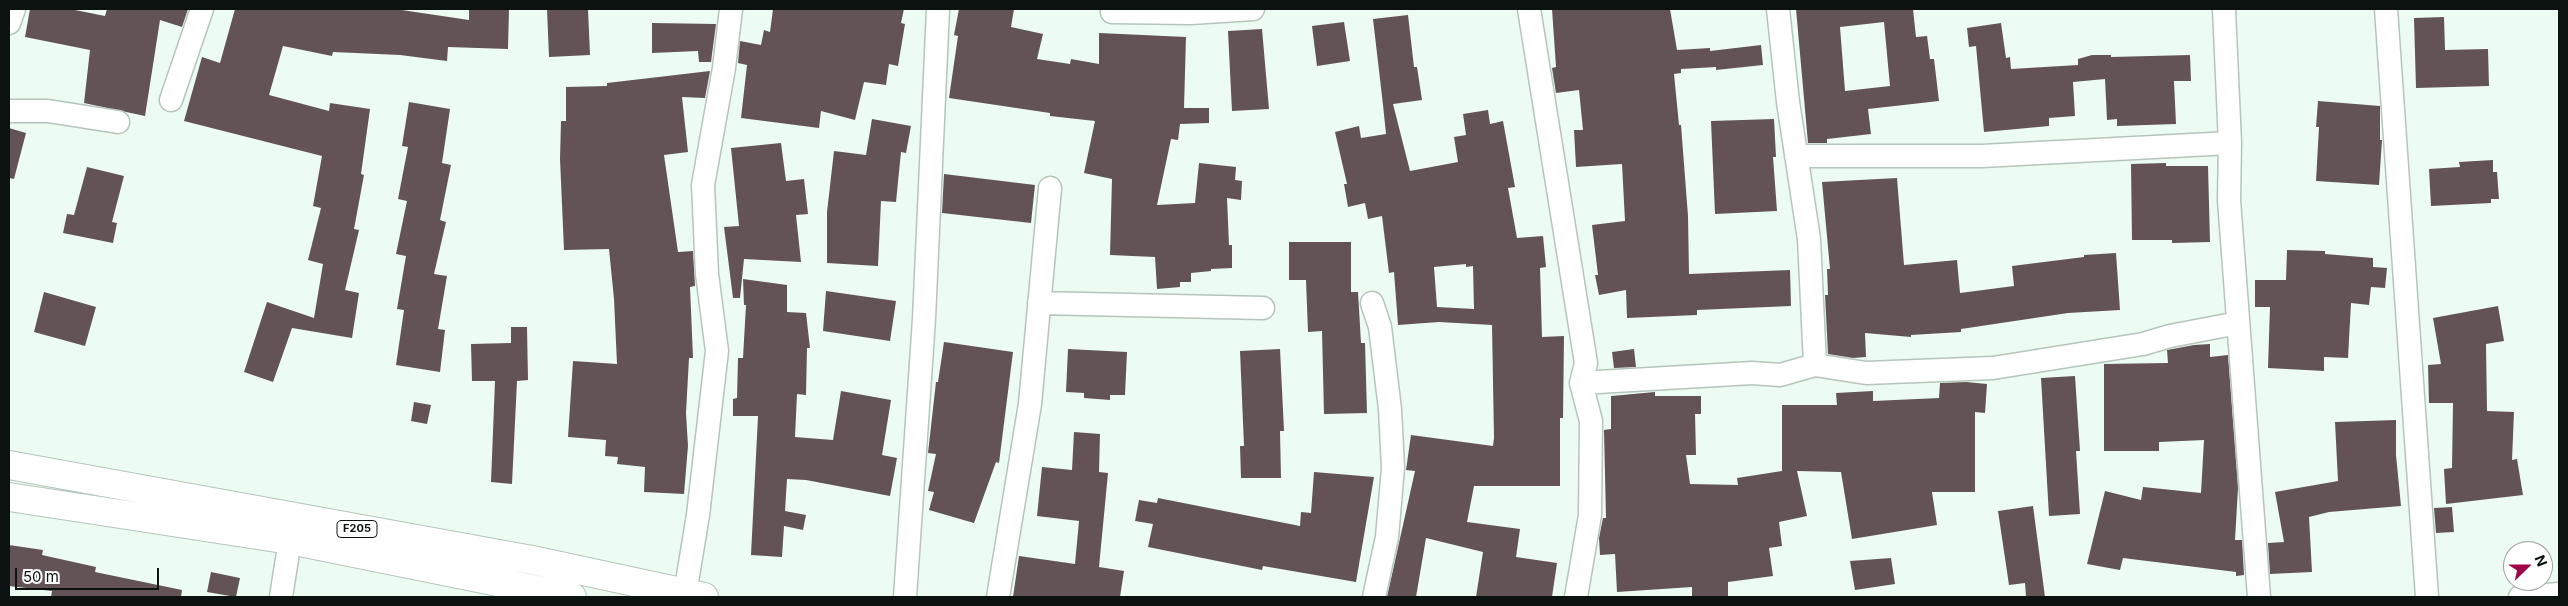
<!DOCTYPE html>
<html>
<head>
<meta charset="utf-8">
<style>
	body { margin:0 }
	#map { position:relative; width:2568px; height:606px; overflow:hidden; background:#ecfcf3; font-family:Inter,sans-serif }
	canvas { display:block }
	.frame { position:absolute; inset:0; border:10px solid #0c120f; pointer-events:none }
	.north { position:absolute; left:2503px; top:541px; width:50px; height:50px; box-sizing:border-box; background:#fff; border:1px solid #9ea09f; border-radius:50%; rotate:68deg; font-size:14px; font-weight:700; line-height:20px; text-align:center; color:#0c120f }
	.north::after { content:''; display:block; margin:auto; width:18px; height:22px; background:#9f0348; clip-path:polygon(50% 0,100% 100%,50% 72%,0 100%) }
	.scale { position:absolute; left:15px; top:568px; width:144px; height:22px; box-sizing:border-box; border:2px solid #0c120f; border-top:0; padding-left:6px; font-size:15px; line-height:18px; white-space:nowrap; color:#0c120f; -webkit-text-stroke:4px #fff; paint-order:stroke }
</style>
</head>
<body>
<div id="map">
<canvas width="2568" height="606"></canvas>
<div class="frame"></div>
<div class="north">N</div>
<div class="scale">50 m</div>
</div>
<script>
const context = document.querySelector('canvas').getContext('2d');
context.lineJoin = 'round';
function fillPath(path, color) {
  context.fillStyle = color;
  context.fill(path, 'evenodd');
}
function poly(rows) {
  const path = new Path2D();
  for (const r of rows) {
    path.moveTo(r[0], r[1]);
    for (let i = 2; i < r.length; i += 2) path.lineTo(r[i], r[i + 1]);
  }
  return path;
}
function stroke(path, color, width, dash) {
  context.strokeStyle = color;
  context.lineWidth = width;
  context.lineCap = dash ? 'butt' : 'round';
  context.setLineDash(dash || []);
  context.stroke(path);
}
function drawText(font, color, halo, rows, align = 'center') {
  context.font = font + ' Inter,sans-serif';
  context.lineWidth = 5;
  context.setLineDash([]);
  context.textBaseline = 'middle';
  context.strokeStyle = halo;
  context.fillStyle = color;
  for (const [text, x, y, turn = 0] of rows) {
    context.save();
    context.translate(x, y);
    context.rotate((+turn || 0) * Math.PI / 180);
    context.textAlign = isNaN(turn) ? turn : align;
    if (halo) context.strokeText(text, 0, 0);
    context.fillText(text, 0, 0);
    context.restore();
  }
}
fillPath(poly([
	[30,9,70,9,105,16,107,9,188,9,182,27,160,20,145,116,84,103,90,50,25,37],
	[235,9,395,9,469,20,469,9,509,9,508,49,448,47,447,61,400,55,333,52,332,56,283,46,269,95,329,111,330,103,370,109,361,174,364,175,354,229,359,230,345,290,359,293,352,338,292,328,273,382,244,372,267,302,314,318,323,264,308,260,321,208,313,206,322,156,184,121,202,57,220,63],
	[547,9,588,9,590,55,549,57],
	[773,9,904,9,901,23,905,24,898,66,889,64,886,85,864,82,855,120,821,111,819,128,741,118,747,65,738,63,740,41,761,45,764,30,770,32],
	[959,9,1014,9,1011,27,1043,34,1037,59,1070,64,1071,59,1099,64,1099,33,1186,37,1184,108,1209,108,1209,123,1180,124,1178,140,1171,139,1157,205,1195,203,1199,163,1236,167,1235,180,1242,181,1241,200,1227,198,1229,245,1232,245,1232,268,1211,269,1211,271,1191,273,1191,282,1180,282,1180,287,1157,289,1155,257,1110,255,1112,179,1084,173,1095,121,1050,116,1050,113,949,98,958,36,954,35],
	[1552,9,1670,9,1677,50,1710,48,1710,51,1761,45,1763,65,1716,70,1716,67,1681,69,1681,73,1674,74,1679,125,1681,125,1688,216,1689,274,1790,270,1791,306,1697,310,1697,315,1627,318,1626,290,1599,295,1595,275,1598,275,1592,225,1625,221,1622,164,1576,167,1574,130,1583,130,1579,90,1556,93,1552,68,1556,67],
	[1796,9,1913,9,1916,37,1927,36,1930,59,1934,59,1939,101,1868,109,1871,134,1827,139,1827,143,1808,143],
	[1884,22,1890,86,1845,91,1840,27],
	[1408,15,1414,67,1417,67,1422,100,1393,104,1410,171,1458,162,1454,137,1466,135,1463,114,1488,110,1490,124,1503,121,1515,187,1508,188,1517,238,1543,236,1546,267,1540,268,1542,337,1564,336,1563,418,1560,418,1560,486,1474,486,1467,522,1520,529,1516,557,1557,563,1552,597,1476,597,1483,552,1426,538,1416,597,1387,597,1415,471,1406,470,1411,435,1493,446,1494,438,1492,325,1439,322,1398,325,1394,272,1389,273,1382,216,1368,219,1365,203,1348,207,1344,184,1347,184,1335,132,1359,126,1361,138,1386,134,1383,105,1387,105,1383,105,1373,19],
	[1466,264,1466,267,1473,266,1474,309,1437,307,1434,267],
	[2444,17,2445,50,2488,49,2489,86,2416,88,2414,18],
	[1344,22,1350,61,1317,66,1312,26],
	[652,23,716,24,711,62,699,62,698,51,652,53],
	[2001,23,2006,58,2010,57,2011,69,2078,65,2078,59,2092,55,2111,55,2111,57,2190,55,2191,81,2174,81,2176,124,2117,126,2117,119,2107,120,2105,79,2073,82,2075,116,2049,118,2049,126,1984,132,1976,46,1969,47,1967,28],
	[1262,29,1269,109,1232,111,1228,31],
	[710,71,705,98,682,97,688,152,664,155,678,252,693,251,695,286,690,287,693,358,689,358,686,413,688,446,684,494,644,492,645,467,617,464,618,457,605,456,606,440,568,437,573,361,617,364,614,299,609,249,564,250,560,159,561,121,566,121,566,87,607,86,607,83],
	[2318,101,2380,106,2380,140,2382,140,2379,185,2316,181,2319,127,2316,127],
	[409,102,450,109,442,163,451,165,440,220,446,222,434,274,447,276,438,329,445,330,440,372,396,365,404,310,397,309,406,256,396,254,407,201,398,199,408,147,402,146],
	[872,119,911,126,906,153,901,152,896,202,881,201,878,266,827,263,827,212,834,151,866,155],
	[1774,119,1776,157,1773,157,1777,211,1715,214,1711,121],
	[9,128,26,133,14,179,9,178],
	[781,143,786,181,804,179,808,214,796,215,801,262,744,259,740,298,733,298,724,227,739,226,731,148],
	[2493,160,2493,172,2497,172,2499,199,2491,199,2491,203,2431,206,2429,169,2460,167,2459,162],
	[2166,163,2166,166,2208,166,2210,242,2172,243,2172,240,2132,240,2131,164],
	[87,167,124,176,112,222,117,223,113,243,63,233,67,214,74,215],
	[944,174,1035,185,1031,223,942,213],
	[1897,178,1904,265,1957,260,1960,293,2014,286,2012,266,2084,257,2084,255,2116,253,2120,310,2068,313,1961,329,1961,332,1911,335,1911,337,1865,333,1866,357,1853,358,1828,354,1825,295,1828,295,1827,269,1830,269,1822,182],
	[1289,242,1351,242,1351,292,1358,292,1361,343,1365,343,1367,413,1324,414,1322,331,1308,332,1306,280,1289,280],
	[2287,250,2325,251,2325,254,2373,258,2373,267,2387,268,2385,288,2371,287,2369,305,2351,303,2348,358,2324,357,2324,371,2268,368,2270,307,2255,307,2255,280,2286,280],
	[743,279,787,285,787,312,806,313,810,348,807,348,806,395,797,394,795,437,833,440,841,391,891,400,882,455,897,458,890,496,806,480,787,479,785,511,806,515,803,530,784,526,782,557,751,555,758,416,733,416,733,399,737,398,738,358,743,358,746,305,744,305],
	[826,291,896,301,890,341,823,331],
	[44,292,96,307,85,346,34,332],
	[2498,306,2504,341,2486,344,2487,411,2514,412,2512,460,2517,459,2523,495,2446,504,2444,469,2452,468,2453,403,2429,403,2428,365,2441,364,2433,318],
	[511,327,527,327,528,380,517,381,512,484,491,482,495,381,472,381,471,344,511,343],
	[944,342,1013,352,999,463,996,462,974,523,929,510,934,492,928,491,936,454,928,453,936,382,938,382],
	[2210,344,2210,357,2228,355,2238,488,2235,540,2242,540,2244,575,2236,576,2236,572,2123,558,2120,570,2087,564,2105,491,2141,500,2143,487,2201,493,2204,440,2159,442,2159,451,2104,451,2104,364,2168,363,2167,350,2194,345],
	[1068,349,1127,352,1125,395,1110,395,1110,400,1084,398,1084,393,1066,392],
	[1280,349,1284,431,1280,431,1281,478,1241,478,1240,446,1244,446,1240,351],
	[1634,349,1636,367,1614,368,1612,352],
	[2075,376,2080,451,2076,451,2080,514,2049,516,2041,378],
	[1966,382,1987,384,1985,413,1975,412,1975,492,1932,492,1937,525,1852,539,1841,472,1797,471,1807,516,1779,522,1782,546,1769,548,1773,576,1728,582,1728,597,1692,597,1692,587,1617,592,1615,554,1600,555,1599,538,1603,518,1606,518,1604,430,1611,429,1611,396,1655,392,1655,396,1701,396,1701,414,1695,414,1696,455,1686,455,1690,484,1738,485,1737,478,1782,471,1782,405,1837,405,1836,393,1873,391,1873,401,1939,398,1940,383],
	[414,402,431,405,427,424,411,421],
	[2396,420,2396,455,2401,506,2329,512,2309,517,2312,572,2270,574,2268,543,2284,542,2275,492,2338,481,2335,422],
	[1074,432,1100,434,1099,472,1108,473,1099,567,1124,571,1120,597,1013,597,1019,556,1075,564,1079,521,1037,516,1042,467,1072,470],
	[1314,472,1374,477,1356,582,1263,566,1262,570,1148,547,1153,524,1135,521,1139,500,1157,503,1158,498,1300,526,1301,512,1311,513],
	[2033,506,2045,597,2026,597,2025,583,2009,585,1998,511],
	[2452,507,2454,532,2436,533,2434,508],
	[9,545,43,550,42,555,96,567,95,572,182,590,181,597,51,597,52,591,9,586],
	[1891,558,1895,584,1855,590,1850,561],
	[211,572,240,578,236,597,207,592]
]), '#635356');
const street = poly([
	[1529,9,1586,363,1581,383,1591,421,1590,515,1576,597],
	[2224,9,2230,143,2229,200,2259,597],
	[2386,9,2427,597],
	[1112,12,1191,13,1253,9],
	[9,23,14,9],
	[171,100,202,9],
	[9,111,48,111,118,122],
	[1796,156,1982,156,2230,143],
	[1039,303,1263,308],
	[1372,303,1380,327,1390,409,1393,468,1387,537,1374,597],
	[1815,365,1866,373,1993,368,2143,344,2170,336,2238,323],
	[1581,383,1752,373,1780,375,1815,365,1809,239,1788,102,1778,9],
	[685,594,698,515,717,351,707,274,703,185,724,68,731,9],
	[281,597,290,540],
	[905,597,924,319,938,9],
	[998,597,1030,404,1050,188],
	[2520,597,2559,594]
]);
const primary = poly([
	[9,465,532,560,704,597],
	[9,497,290,540,572,597]
]);
stroke(street, '#b5c5bc', 25);
stroke(primary, '#b5c5bc', 30);
stroke(street, '#fff', 22);
stroke(primary, '#fff', 28);
for (const [x, y, w] of [
	[357,529,40]
]) {
  const box = new Path2D();
  box.roundRect(x - w / 2, y - 8.5, w, 17, 4);
  context.fillStyle = '#fff';
  context.fill(box);
  stroke(box, '#0c120f', 1);
}
drawText('bold 11px', '#0c120f', null, [
	["F205",357,529]
]);
</script>
</body>
</html>
